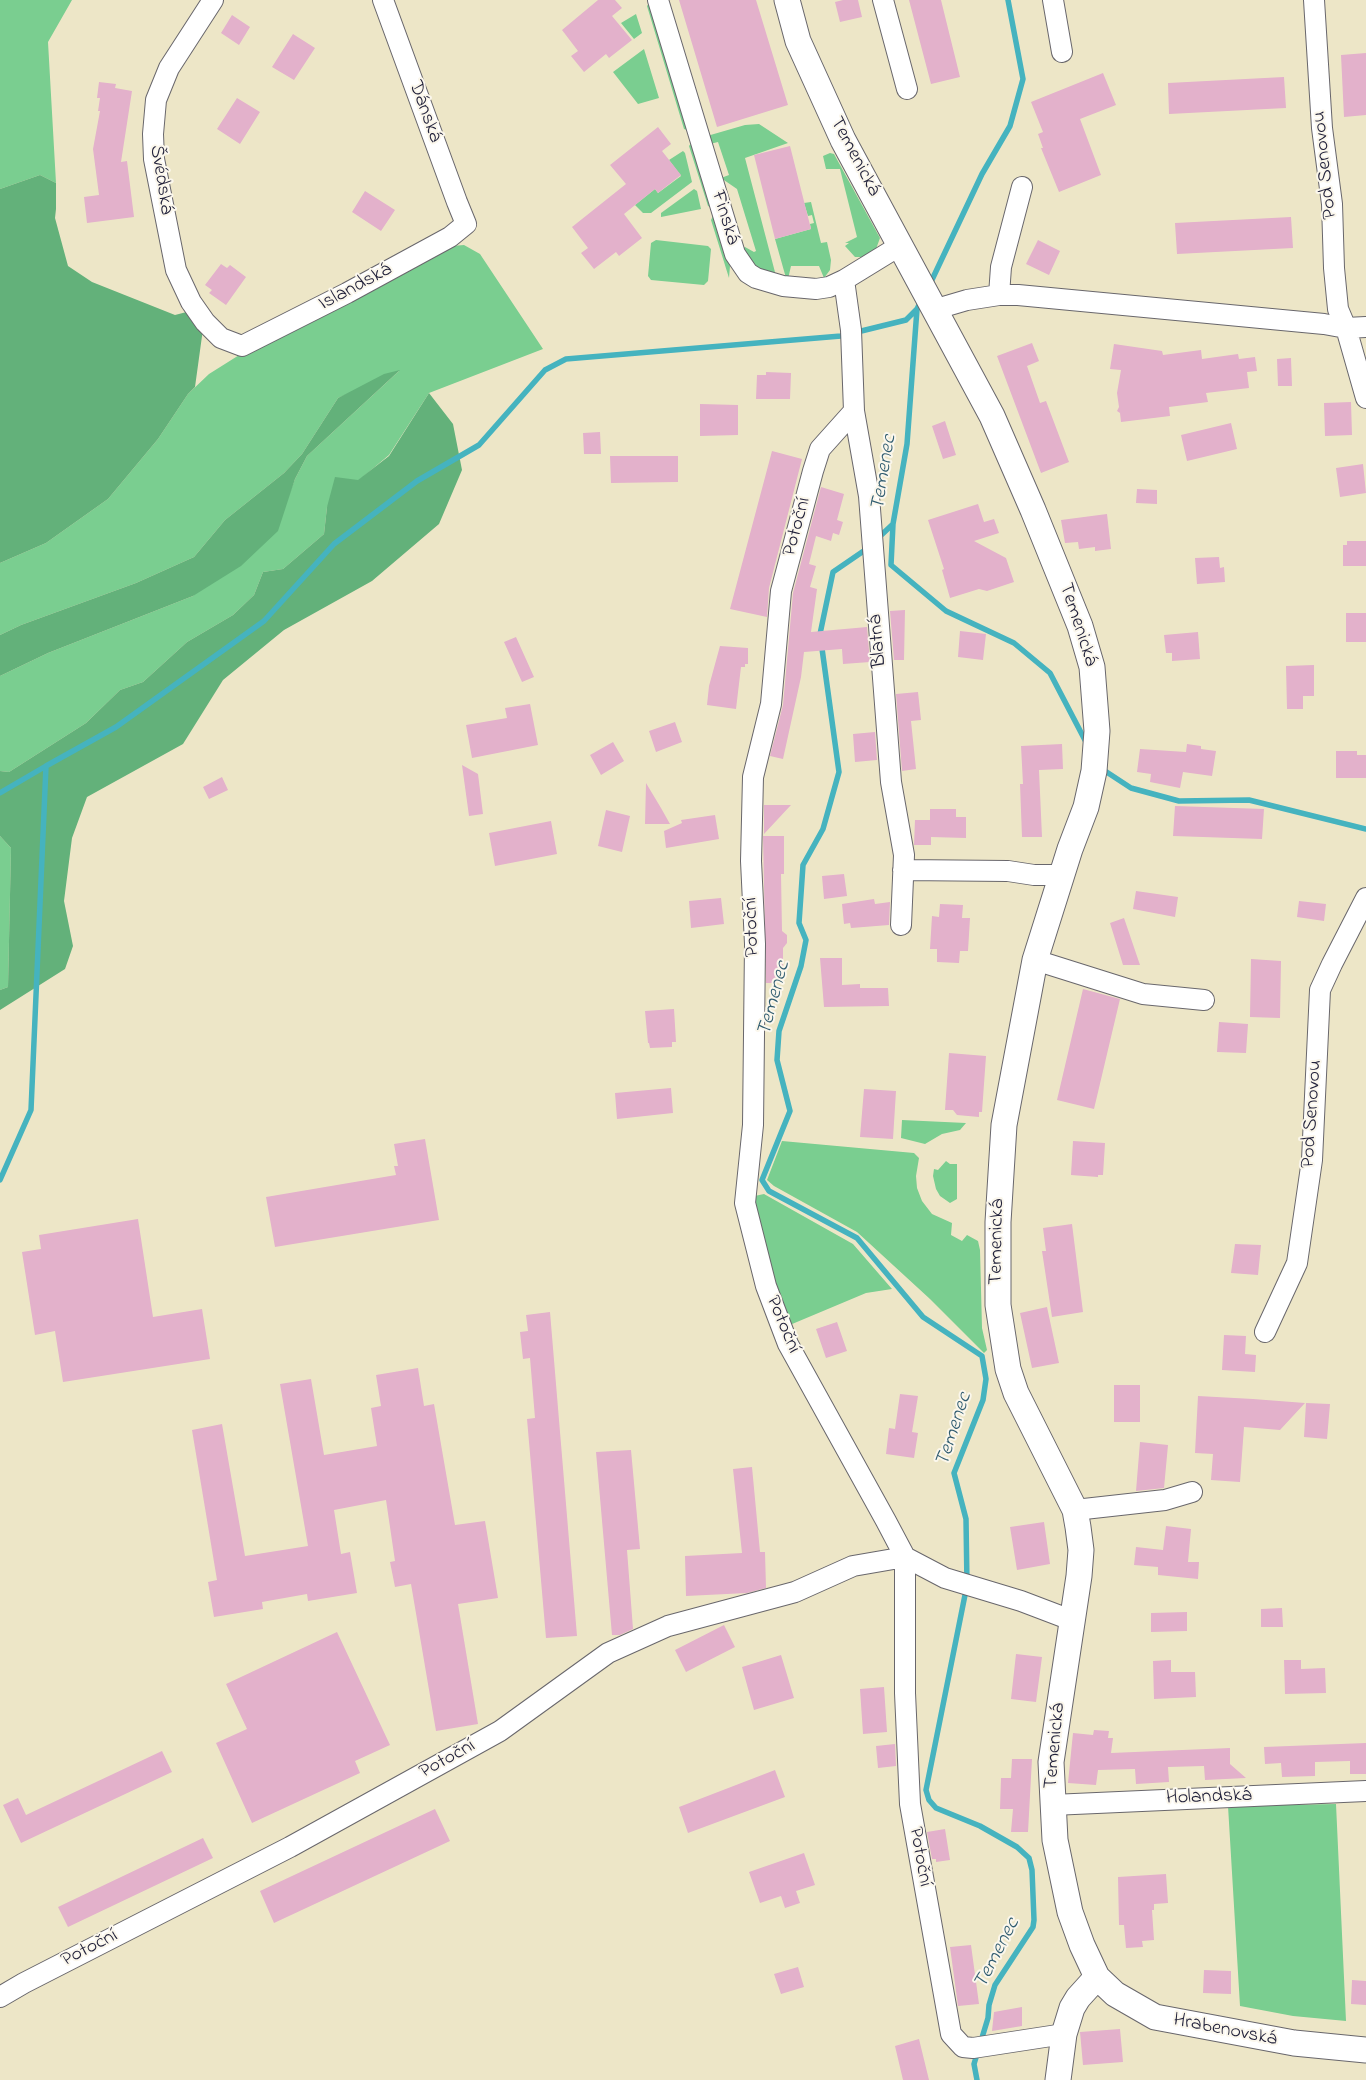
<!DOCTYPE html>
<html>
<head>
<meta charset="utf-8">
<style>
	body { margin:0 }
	canvas { display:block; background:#ede6c7 }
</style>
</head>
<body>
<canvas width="1366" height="2080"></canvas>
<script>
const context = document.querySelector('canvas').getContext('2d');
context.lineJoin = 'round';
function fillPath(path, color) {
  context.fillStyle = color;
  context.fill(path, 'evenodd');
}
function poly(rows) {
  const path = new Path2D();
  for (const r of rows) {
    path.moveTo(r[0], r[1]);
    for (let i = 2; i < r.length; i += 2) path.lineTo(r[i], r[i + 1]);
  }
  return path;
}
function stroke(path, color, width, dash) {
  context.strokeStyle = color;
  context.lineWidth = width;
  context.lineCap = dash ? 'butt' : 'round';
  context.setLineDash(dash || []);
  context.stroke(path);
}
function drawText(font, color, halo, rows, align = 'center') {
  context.font = font + ' "Indie Flower",sans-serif';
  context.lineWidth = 4;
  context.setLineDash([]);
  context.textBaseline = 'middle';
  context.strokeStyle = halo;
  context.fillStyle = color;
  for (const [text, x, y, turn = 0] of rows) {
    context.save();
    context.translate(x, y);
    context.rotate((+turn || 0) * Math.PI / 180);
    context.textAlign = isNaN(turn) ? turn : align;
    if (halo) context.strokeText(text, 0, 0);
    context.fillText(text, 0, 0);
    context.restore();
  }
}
fillPath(poly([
	[0,0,72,0,48,42,56,183,40,175,0,189],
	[650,2,687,130,684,129,647,6],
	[636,14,642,33,634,39,621,23],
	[644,49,659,98,638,104,613,72],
	[759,124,788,143,745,158,776,276,763,271,751,263,742,249,745,247,754,252,756,251,737,189,721,178,729,175,718,142,710,144,707,136,745,125],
	[692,142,712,208,708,206,689,146],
	[683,151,685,153,692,182,651,213,643,213,635,205,655,189,658,193,681,176,669,160],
	[830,153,834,154,880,238,876,249,866,257,855,257,845,246,849,243,845,243,857,237,840,169,826,169,823,156],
	[694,189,697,191,701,209,661,217,661,213],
	[811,202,821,243,827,242,831,260,830,270,824,278,819,266,791,266,788,279,786,278,775,239,811,229,810,224,814,223,812,215,808,216,804,203],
	[713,216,715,216,730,266,729,278,711,220],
	[656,240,708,246,711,249,708,281,704,285,651,280,648,276,651,243],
	[464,245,480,254,543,349,429,393,389,455,327,507,324,534,283,569,263,572,254,595,233,615,187,642,143,682,120,690,86,723,9,772,0,771,0,676,48,653,193,596,287,500,295,479,307,456,399,371,338,398,302,454,284,473,225,520,194,557,136,583,21,625,0,635,0,563,46,543,108,499,158,439,188,394,209,374,244,352,452,246],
	[0,836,11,848,8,987,0,990],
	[902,1120,966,1123,960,1130,942,1134,925,1144,901,1138],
	[782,1141,914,1153,919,1158,916,1176,917,1188,922,1201,932,1214,952,1223,951,1235,962,1241,967,1235,978,1241,980,1250,982,1328,987,1350,984,1353,930,1299,857,1232,774,1186,767,1180],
	[946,1161,950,1164,957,1164,957,1199,950,1203,940,1196,936,1189,933,1176,934,1169,938,1170],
	[764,1194,853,1244,892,1289,866,1293,785,1327,750,1197],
	[1336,1804,1346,2021,1293,2016,1240,2006,1228,1806]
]), '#7ace90');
fillPath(poly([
	[40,175,56,183,56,209,55,218,68,266,92,282,175,315,206,307,195,387,188,394,158,439,108,499,46,543,0,563,0,189],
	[400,370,307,456,295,479,278,531,241,566,193,596,48,653,0,676,0,635,21,625,136,583,194,557,225,520,284,473,302,454,338,398,384,374],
	[429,393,453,424,462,470,439,524,372,581,284,630,223,680,183,744,87,797,72,838,64,901,73,946,65,969,0,1010,0,990,8,987,11,848,0,836,0,771,9,772,86,723,120,690,143,682,187,642,233,615,254,595,263,572,283,569,324,534,327,507,335,477,358,480,389,456]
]), '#63b17a');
stroke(poly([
	[930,284,982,174,1010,126,1023,79,1008,0],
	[893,524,891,565,946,611,1014,643,1050,673,1087,744],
	[876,540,893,524,907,444,917,309,921,301],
	[868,548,833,572,820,634,839,772,823,829,803,865,799,923,806,940,801,966,779,1031,777,1060,790,1111,762,1180,769,1191,857,1238,923,1317,982,1356,986,1379,983,1400,954,1473,966,1519,967,1585,926,1790,929,1800,936,1808,980,1826,1017,1847,1029,1858,1032,1870,1034,1920,1033,1927,995,1985,989,2005,988,2018,974,2064,977,2080],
	[1102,769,1131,788,1179,801,1249,800,1366,829],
	[0,793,46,766],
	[0,1180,31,1110,46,766,116,727,264,621,334,544,417,481,479,445,545,370,566,359,841,336,906,320,917,309]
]), '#45b3bf', 5.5);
fillPath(poly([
	[598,0,615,0,622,8,612,16,632,40,609,58,606,54,584,72,571,56,578,51,562,30],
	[679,0,756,0,788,105,717,127],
	[843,0,858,0,862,17,840,22,835,2],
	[909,0,941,0,960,77,931,84],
	[232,15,250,27,239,45,221,33],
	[293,34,315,48,294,80,272,67],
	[1366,53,1366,115,1344,117,1341,55],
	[1103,73,1116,105,1080,119,1101,175,1059,192,1041,148,1043,148,1038,134,1043,132,1031,102],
	[1284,77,1286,108,1169,114,1168,83],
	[99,82,116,84,115,88,132,91,121,162,127,161,134,217,87,223,84,197,99,195,93,149,100,111,98,111,100,98,97,98],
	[237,98,260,112,240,144,217,129],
	[658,127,671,144,662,151,681,175,658,193,655,189,624,214,642,238,619,256,616,252,594,269,581,253,588,248,572,227,626,184,610,165],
	[790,146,811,229,775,239,754,155],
	[365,191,395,210,381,231,352,212],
	[1291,217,1293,248,1177,254,1175,223],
	[1038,240,1060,251,1049,275,1026,264],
	[221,264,227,268,230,265,246,277,226,305,209,293,212,290,205,285],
	[1032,343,1039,361,1027,366,1040,403,1046,401,1069,462,1041,473,997,356],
	[1114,344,1162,351,1163,355,1201,350,1202,359,1238,354,1239,359,1255,357,1257,371,1247,372,1249,388,1206,393,1208,402,1169,407,1170,416,1121,422,1120,413,1117,411,1119,407,1117,393,1121,370,1110,369],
	[1291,358,1292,386,1278,386,1277,359],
	[766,372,791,373,790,399,756,399,757,375,766,375],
	[1351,402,1352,435,1325,436,1324,403],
	[700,404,738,405,738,435,700,436],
	[945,421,956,455,943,459,932,426],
	[1231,423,1237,449,1187,461,1181,435],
	[600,432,601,454,584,454,583,433],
	[772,451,802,459,769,588,767,617,730,609],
	[610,456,678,456,678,482,611,483],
	[1363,464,1366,493,1340,497,1336,468],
	[821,487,844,494,837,520,843,522,839,535,833,533,831,541,816,536,809,564,816,566,810,587,817,589,811,632,867,627,870,662,843,664,842,649,804,652,801,677,783,759,770,756,783,705,793,593],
	[1137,489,1157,490,1157,504,1136,503],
	[978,504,984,522,994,519,999,533,974,541,1006,558,1014,582,987,591,979,589,950,598,942,570,944,569,928,520],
	[1107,514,1111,549,1095,551,1095,547,1079,549,1078,542,1065,543,1061,520],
	[1347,541,1366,541,1366,566,1343,566,1343,545,1347,545],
	[1219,557,1220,568,1224,567,1225,582,1197,584,1195,558],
	[905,610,904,660,894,660,890,611],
	[1346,613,1366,613,1366,642,1346,642],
	[960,631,986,634,983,660,958,657],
	[1198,632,1200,659,1172,661,1172,653,1166,653,1164,635],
	[516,637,534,677,522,682,504,642],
	[720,646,748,648,748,664,745,664,745,667,741,667,736,709,707,705,709,686],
	[1314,665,1314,696,1303,696,1303,709,1287,709,1286,666],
	[918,692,921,720,911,721,916,769,902,771,896,694],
	[530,704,538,745,472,758,466,725,507,718,505,708],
	[675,722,682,742,656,752,649,731],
	[875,732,877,760,855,762,853,734],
	[613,742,624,761,601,775,590,755],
	[1062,744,1063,769,1039,770,1042,837,1022,837,1020,784,1023,784,1021,746],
	[1187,744,1201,746,1201,749,1216,751,1212,776,1183,772,1180,788,1150,782,1151,774,1137,772,1140,749,1186,752],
	[1336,751,1357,751,1357,755,1366,755,1366,778,1336,778],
	[462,765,478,774,483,814,469,816],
	[222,777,228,790,209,799,203,787],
	[646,783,661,808,670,824,645,824],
	[764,805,791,805,764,834],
	[1175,806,1264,809,1262,839,1173,836],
	[930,809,956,809,956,817,966,817,966,838,931,837,931,845,914,845,915,820,930,820],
	[606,810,630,816,622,852,598,846],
	[715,815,719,839,666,848,664,831,682,823,681,820],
	[551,821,557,854,495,866,489,833],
	[763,836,784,836,784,874,781,874,782,931,787,935,787,943,783,948,783,976,776,983,766,983],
	[844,874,847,896,824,899,822,876],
	[1136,891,1178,897,1175,917,1133,909],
	[721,898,724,924,691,928,689,901],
	[874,899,875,904,890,902,889,925,851,928,850,923,844,924,842,904],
	[1299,901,1326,904,1324,921,1297,917],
	[940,904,963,905,962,918,970,918,968,951,960,951,959,963,937,962,937,949,930,949,932,916,939,917],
	[1124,918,1140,965,1123,965,1110,923],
	[820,958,842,958,842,985,860,984,860,988,888,988,889,1006,824,1007],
	[1251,959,1281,961,1280,1018,1250,1017],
	[1083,989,1120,999,1094,1109,1057,1100],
	[674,1009,676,1042,672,1042,672,1047,650,1048,649,1043,648,1043,645,1011],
	[1219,1022,1248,1024,1246,1053,1217,1052],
	[949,1053,986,1056,982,1112,979,1112,979,1117,957,1115,953,1110,945,1110],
	[671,1088,673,1113,617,1119,615,1093],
	[864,1089,896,1091,893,1139,860,1137],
	[425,1139,439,1220,275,1247,266,1197,396,1175,394,1166,398,1166,394,1144],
	[1073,1141,1105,1143,1103,1175,1098,1175,1098,1177,1071,1175],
	[138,1219,153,1317,202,1309,210,1359,63,1382,55,1331,35,1335,22,1252,41,1249,39,1235],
	[1072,1224,1083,1312,1052,1317,1042,1251,1046,1251,1043,1228],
	[1235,1244,1261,1245,1258,1275,1231,1273],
	[1047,1307,1059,1363,1032,1368,1020,1313],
	[550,1312,577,1636,546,1638,527,1419,535,1418,530,1358,523,1359,520,1332,528,1331,526,1315],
	[837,1322,847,1351,826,1358,816,1329],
	[1224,1335,1246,1336,1245,1354,1256,1355,1255,1372,1222,1370],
	[418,1368,424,1406,434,1404,455,1525,485,1521,498,1598,458,1604,478,1724,436,1731,411,1584,395,1587,390,1562,395,1561,386,1500,334,1510,341,1554,350,1552,357,1593,308,1601,307,1594,262,1602,263,1609,214,1617,208,1582,217,1580,192,1430,222,1424,245,1556,308,1546,280,1384,311,1379,324,1455,377,1446,371,1408,381,1406,376,1375],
	[1114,1385,1140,1385,1140,1422,1114,1422],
	[900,1394,918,1396,912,1432,918,1433,914,1458,886,1454,889,1428,895,1429],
	[1198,1396,1253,1399,1305,1403,1280,1430,1244,1427,1240,1482,1211,1480,1213,1454,1195,1453],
	[1306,1403,1330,1404,1327,1439,1304,1437],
	[1140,1442,1168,1445,1164,1488,1136,1491],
	[631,1450,640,1549,627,1550,633,1629,620,1635,612,1635,596,1452],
	[752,1467,760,1552,765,1552,766,1588,747,1593,686,1596,685,1556,742,1553,733,1469],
	[1044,1522,1050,1564,1017,1570,1010,1527],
	[1166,1526,1191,1529,1188,1562,1199,1562,1198,1579,1158,1575,1158,1567,1134,1565,1136,1547,1163,1550],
	[1282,1608,1283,1627,1261,1627,1261,1609],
	[1187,1612,1187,1631,1151,1632,1151,1613],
	[724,1625,735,1647,686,1672,675,1650],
	[337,1632,390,1745,355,1761,360,1773,252,1823,216,1743,247,1729,226,1684],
	[1016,1654,1042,1657,1036,1702,1011,1699],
	[781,1655,794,1698,754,1710,742,1667],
	[1171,1660,1171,1672,1195,1672,1196,1697,1154,1699,1153,1661],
	[1284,1660,1301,1660,1301,1669,1325,1668,1326,1693,1285,1694],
	[884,1687,887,1732,863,1734,860,1689],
	[1094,1730,1109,1731,1108,1738,1113,1738,1111,1753,1230,1748,1230,1764,1246,1778,1205,1780,1204,1766,1168,1767,1169,1782,1136,1784,1135,1769,1098,1770,1096,1785,1068,1783,1073,1733,1093,1735],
	[1366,1743,1366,1774,1350,1774,1350,1761,1315,1762,1315,1776,1282,1777,1281,1763,1265,1764,1264,1747],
	[895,1744,896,1766,878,1768,876,1746],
	[162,1751,172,1772,21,1843,3,1805,18,1798,26,1815],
	[1012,1759,1032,1759,1028,1832,1011,1832,1013,1809,1000,1809,1001,1778,1011,1778],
	[775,1770,785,1797,688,1833,679,1807],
	[435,1809,450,1841,274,1923,260,1891],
	[945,1829,950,1860,936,1862,936,1859,932,1859,927,1832],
	[203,1838,213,1858,68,1927,58,1907],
	[804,1853,815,1885,796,1891,800,1903,785,1908,781,1896,760,1903,749,1872],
	[1166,1874,1168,1903,1154,1904,1154,1910,1152,1910,1154,1940,1142,1941,1143,1947,1126,1948,1124,1925,1119,1925,1118,1877],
	[971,1945,979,2004,958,2006,950,1947],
	[798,1967,804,1987,781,1994,774,1974],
	[1204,1970,1231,1971,1231,1994,1203,1993],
	[1352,1980,1366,1981,1366,2005,1351,2004],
	[1022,2007,1022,2026,992,2031,994,2012],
	[1120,2029,1123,2062,1083,2065,1080,2032],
	[919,2039,929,2080,903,2080,895,2046]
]), '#e3b1cb');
const minor = poly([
	[213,0,169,68,156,100,153,134,154,159,176,270,191,302,205,322,221,338,242,346,347,293,450,237,466,224,457,202,383,0],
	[658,0,735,254,748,273,756,278,783,286,816,289,829,287,844,280,901,245],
	[883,0,907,89],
	[1053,0,1062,52],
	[1314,0,1322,128,1332,204,1334,268,1338,309,1346,328,1366,398],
	[844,280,851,330,854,411,820,449,813,471,781,591,771,704,753,777,751,861,755,944,753,1125,745,1203,766,1286,788,1344,886,1521,905,1557,905,1693,910,1804,951,2034,963,2047,973,2048,1064,2034],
	[999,295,1001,267,1022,187],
	[933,310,967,300,999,295,1018,295,1324,324,1346,328,1366,327],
	[854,411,869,496,891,782,904,855,901,925],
	[903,870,1008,871,1034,875,1061,875],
	[1035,960,1143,994,1204,1000],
	[1265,1332,1297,1263,1312,1160,1320,990,1332,964,1366,898],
	[1075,1510,1165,1500,1192,1492],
	[1052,1805,1366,1791],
	[0,1997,24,1983,290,1847,500,1731,608,1653,668,1626,795,1592,853,1566,905,1557,945,1578,1021,1601,1071,1620]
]);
const tertiary = poly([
	[787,0,798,41,843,140,992,416,1033,510,1080,626,1092,667,1097,731,1094,771,1086,807,1070,849,1035,960,1004,1125,998,1222,998,1305,1008,1369,1016,1393,1075,1510,1078,1527,1081,1550,1079,1576,1051,1762,1055,1840,1070,1912,1082,1945,1097,1977,1115,1994,1155,2017,1294,2043,1366,2050],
	[1058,2080,1064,2034,1072,2008,1078,1998,1097,1977]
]);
stroke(minor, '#69676c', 22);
stroke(tertiary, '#69676c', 27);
stroke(minor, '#fff', 20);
stroke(tertiary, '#fff', 25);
drawText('20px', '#22223b', '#fbf7ec', [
	["Dánská",424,112,70],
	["Temenická",854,157,62],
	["Pod Senovou",1326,165,-96],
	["Švédská",160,180,81],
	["Finská",724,218,73],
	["Islandská",356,288,-28],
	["Potoční",798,527,-75],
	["Temenická",1077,625,72],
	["Blatná",879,641,-95],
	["Potoční",753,927,-92],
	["Pod Senovou",1313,1114,-86],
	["Temenická",998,1242,-89],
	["Potoční",782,1325,67],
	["Temenická",1056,1746,-85],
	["Potoční",448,1760,-29],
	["Holandská",1209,1798,-2],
	["Potoční",919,1857,80],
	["Potoční",90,1949,-27],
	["Hrabenovská",1225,2031,11]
]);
drawText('italic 21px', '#305c70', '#fbf7ec', [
	["Temenec",885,473,-81],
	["Temenec",775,999,-75],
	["Temenec",955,1430,-72],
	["Temenec",998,1954,-63]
]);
</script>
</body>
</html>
